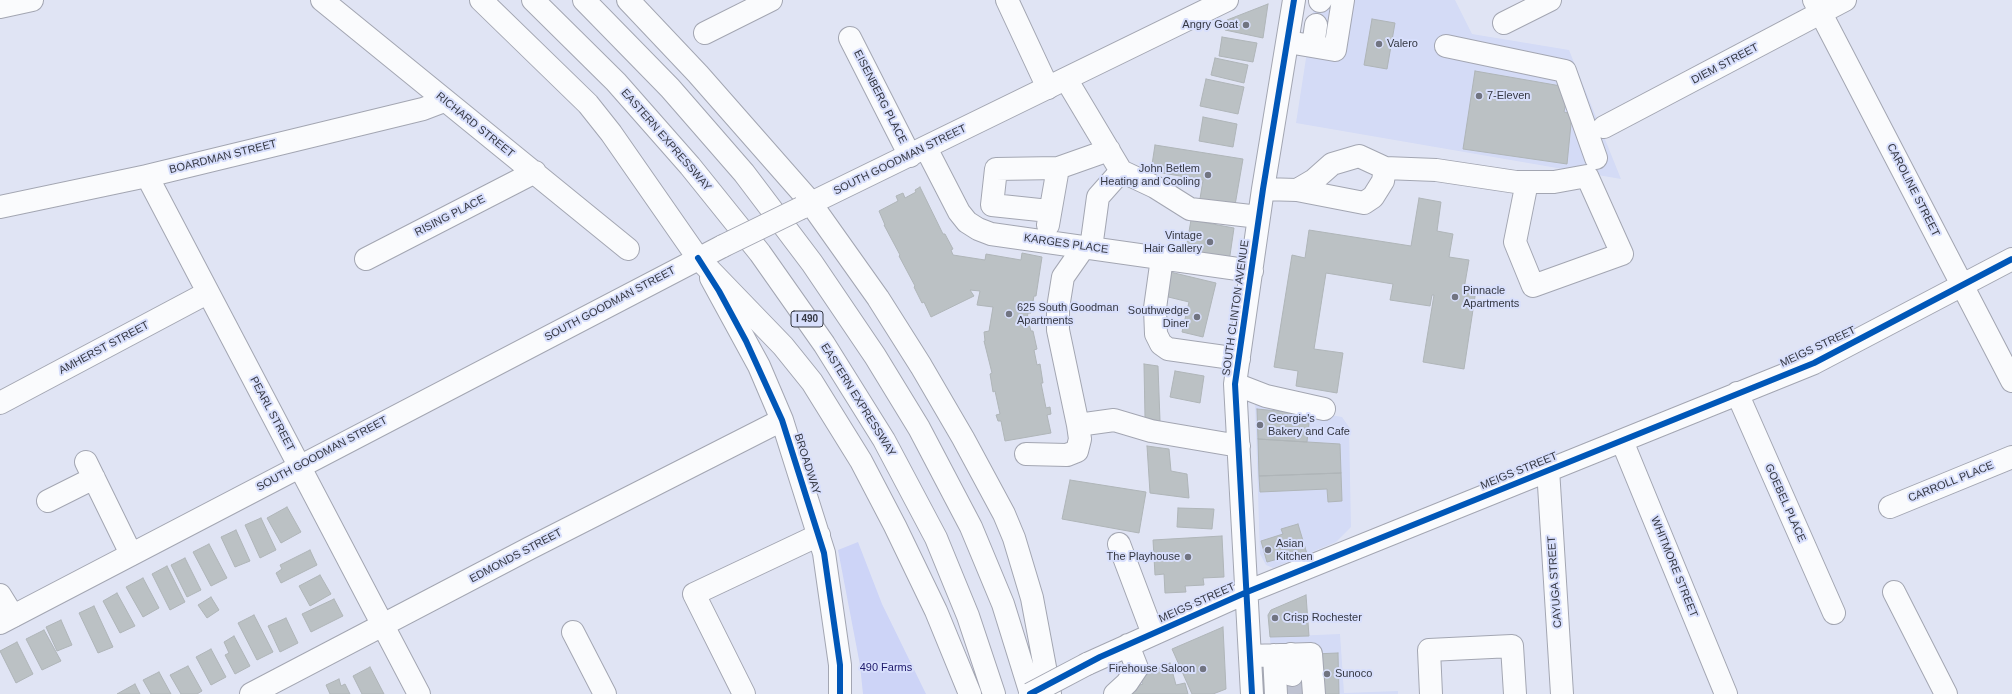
<!DOCTYPE html>
<html>
<head>
<meta charset="utf-8">
<style>
	body { margin:0 }
	canvas { display:block; background:#e0e4f4 }
</style>
</head>
<body>
<canvas width="2012" height="694"></canvas>
<script>
const context = document.querySelector('canvas').getContext('2d');
context.lineJoin = 'round';
function fillPath(path, color) {
  context.fillStyle = color;
  context.fill(path, 'evenodd');
}
function poly(rows) {
  const path = new Path2D();
  for (const r of rows) {
    path.moveTo(r[0], r[1]);
    for (let i = 2; i < r.length; i += 2) path.lineTo(r[i], r[i + 1]);
  }
  return path;
}
function stroke(path, color, width, dash) {
  context.strokeStyle = color;
  context.lineWidth = width;
  context.lineCap = dash ? 'butt' : 'round';
  context.setLineDash(dash || []);
  context.stroke(path);
}
function drawText(font, color, halo, rows, align = 'center') {
  context.font = font + ' Arial,sans-serif';
  context.lineWidth = 4;
  context.setLineDash([]);
  context.textBaseline = 'middle';
  context.strokeStyle = halo;
  context.fillStyle = color;
  for (const [text, x, y, turn = 0] of rows) {
    context.save();
    context.translate(x, y);
    context.rotate((+turn || 0) * Math.PI / 180);
    context.textAlign = isNaN(turn) ? turn : align;
    if (halo) context.strokeText(text, 0, 0);
    context.fillText(text, 0, 0);
    context.restore();
  }
}
fillPath(poly([
	[1315,0,1455,0,1472,34,1569,50,1621,179,1296,123],
	[1255,402,1342,417,1349,427,1351,527,1336,542,1273,568,1266,565,1260,554],
	[1340,634,1344,693,1398,691,1398,694,1273,694,1270,637]
]), '#d4dbf6');
fillPath(poly([
	[858,542,882,604,926,694,863,694,860,665,838,550]
]), '#cdd4f7');
const building = poly([
	[1268,4,1263,38,1225,30,1227,20,1268,4],
	[1372,19,1395,23,1387,69,1364,65,1372,19],
	[1222,37,1257,43,1253,62,1219,56,1222,37],
	[1215,58,1248,65,1244,83,1211,75,1215,58],
	[1475,71,1561,86,1567,98,1564,112,1572,114,1567,164,1463,149,1475,71],
	[1206,79,1244,87,1238,114,1200,106,1206,79],
	[1203,117,1237,124,1233,147,1199,141,1203,117],
	[1155,145,1243,159,1234,211,1199,205,1203,180,1151,171,1155,145],
	[920,187,943,234,945,234,953,249,951,250,953,255,985,260,986,254,1021,260,1022,253,1042,257,1036,296,1034,296,1031,313,1028,313,1026,324,1029,324,1031,331,1033,331,1037,349,1034,350,1037,365,1040,364,1043,383,1041,383,1046,408,1050,407,1051,414,1047,415,1051,433,1005,441,1001,421,998,421,996,415,1000,414,995,391,993,392,990,374,992,373,984,341,985,341,984,332,989,331,993,307,977,305,980,291,970,290,974,296,931,317,924,302,922,303,914,287,915,286,899,256,900,255,884,225,885,225,879,211,898,201,896,196,903,193,905,198,916,192,915,190,920,187],
	[1419,198,1441,202,1437,231,1453,234,1449,257,1469,260,1464,289,1476,290,1464,369,1423,362,1434,295,1432,295,1430,306,1390,300,1393,284,1326,273,1314,349,1343,353,1337,393,1296,386,1298,371,1274,367,1292,255,1305,258,1309,230,1411,246,1419,198],
	[1191,220,1234,228,1229,262,1185,255,1191,220],
	[1166,271,1216,283,1203,337,1182,332,1189,302,1160,295,1166,271],
	[1144,364,1158,366,1160,421,1145,418,1144,364],
	[1175,371,1204,376,1200,403,1170,397,1175,371],
	[1257,409,1310,414,1307,442,1258,439,1257,409],
	[1258,439,1340,444,1341,473,1259,476,1258,439],
	[1147,446,1169,449,1171,471,1187,474,1189,498,1150,493,1147,446],
	[1341,473,1342,501,1328,502,1327,489,1260,492,1259,476,1341,473],
	[1070,480,1146,492,1139,533,1062,519,1070,480],
	[287,507,301,532,281,543,267,518,287,507],
	[1178,508,1214,509,1212,529,1177,527,1178,508],
	[261,518,276,550,260,558,245,525,261,518],
	[1298,524,1307,554,1286,560,1285,557,1267,562,1261,541,1283,534,1281,529,1298,524],
	[236,530,250,561,235,567,221,537,236,530],
	[1222,536,1224,577,1203,578,1204,585,1185,586,1186,592,1165,593,1164,574,1155,575,1153,540,1222,536],
	[209,544,227,578,211,586,193,552,209,544],
	[310,550,317,565,281,583,276,573,282,569,280,565,310,550],
	[185,558,201,590,187,597,171,565,185,558],
	[167,566,185,602,170,610,152,574,167,566],
	[320,575,331,594,310,606,299,586,320,575],
	[143,578,159,608,143,617,126,587,143,578],
	[117,593,135,626,120,633,103,601,117,593],
	[1306,595,1309,636,1270,637,1268,615,1271,610,1306,595],
	[211,597,219,610,207,618,198,605,211,597],
	[334,599,343,616,311,632,302,614,334,599],
	[94,606,113,647,98,653,79,613,94,606],
	[254,615,273,652,257,660,238,623,254,615],
	[286,618,298,643,280,652,268,626,286,618],
	[61,620,72,645,57,651,46,627,61,620],
	[1223,627,1226,689,1213,694,1192,694,1172,649,1223,627],
	[44,630,61,661,42,670,26,639,44,630],
	[234,636,250,666,235,674,225,655,229,653,224,642,234,636],
	[17,642,33,674,16,683,0,651,17,642],
	[211,649,226,677,211,685,196,657,211,649],
	[1338,653,1339,694,1316,694,1314,654,1338,653],
	[1170,663,1176,685,1185,683,1188,694,1133,694,1131,688,1143,684,1139,678,1170,663],
	[188,666,202,691,197,694,181,694,170,675,188,666],
	[370,667,384,694,362,694,353,676,370,667],
	[159,672,171,694,151,694,143,680,159,672],
	[1310,674,1310,694,1278,694,1277,675,1310,674],
	[339,679,341,686,345,684,350,694,330,694,326,685,339,679],
	[135,684,140,694,117,694,135,684]
]);
fillPath(building, '#bbc1c4');
stroke(building, '#afb5b8', 1);
stroke(poly([
	[1292,675,1293,694]
]), '#bec2d1', 22, [22, 11]);
const minor = poly([
	[322,0,628,249],
	[1007,0,1048,88],
	[1814,0,2012,381],
	[1320,1,1321,0],
	[0,7,32,0],
	[1504,23,1550,0],
	[705,33,771,0],
	[850,38,910,156],
	[1288,42,1335,50,1343,0],
	[1313,46,1316,25],
	[1446,46,1565,71,1596,158],
	[1066,79,1121,171,1155,187,1190,209,1259,217],
	[1604,127,1845,0],
	[926,148,959,212,967,222,978,229,991,234,1252,271],
	[147,176,419,694],
	[1263,189,1297,190,1364,203,1373,197,1383,181,1385,168],
	[1297,190,1314,180,1332,164,1359,156,1385,168,1436,170,1516,182,1554,182,1587,176,1622,254,1533,286,1515,242,1527,182],
	[0,207,147,176,423,109,444,101],
	[1049,211,992,205,996,169,1058,168],
	[1048,225,1058,168,1109,150],
	[1084,247,1063,277,1058,308,1058,330,1078,425,1114,420,1151,431,1239,446],
	[1091,248,1098,197,1121,171],
	[1162,258,1155,308,1156,334,1161,344,1168,349,1239,359],
	[366,259,535,172],
	[711,278,759,366,782,420,824,553,840,665,840,694],
	[1235,384,1266,396,1324,409],
	[1737,393,1834,613],
	[0,403,207,293],
	[1622,441,1726,694],
	[1026,454,1067,455,1077,451,1080,439,1078,425],
	[86,462,131,554],
	[1548,469,1562,694],
	[48,501,94,478],
	[1890,507,2012,457],
	[1119,544,1153,634],
	[1894,592,1946,694],
	[0,595,13,616],
	[573,632,605,694],
	[1291,654,1292,675],
	[1274,655,1276,694],
	[1250,656,1311,654,1314,694],
	[1087,664,1247,592,1814,363,2012,259],
	[251,694,530,548,782,420],
	[744,694,694,594,819,535],
	[1115,694,1127,683,1137,668,1128,645],
	[1252,694,1235,384,1263,189,1294,0],
	[1431,694,1429,650,1512,646,1515,694]
]);
const major = poly([
	[801,208,1227,0],
	[0,623,723,246]
]);
const highway = poly([
	[481,0,588,104,611,133,698,258,783,346,812,382,861,461,895,526,936,611,970,694],
	[533,0,616,82,690,166,760,253,824,344,884,440,936,538,968,616,994,694],
	[584,0,670,88,744,173,812,263,875,356,919,428,971,527,1003,604,1031,694],
	[628,0,698,74,807,198,878,298,921,366,963,438,1004,514,1014,538,1032,598,1050,694]
]);
stroke(minor, '#a3a6b2', 24);
stroke(major, '#a3a6b2', 24);
stroke(highway, '#a3a6b2', 24);
stroke(minor, '#fafbfd', 22);
stroke(major, '#fafbfd', 22);
stroke(highway, '#fafbfd', 22);
const minorBridge = poly([
	[1030,694,1087,664]
]);
const majorBridge = poly([
	[723,246,801,208]
]);
stroke(minorBridge, '#a3a6b2', 24, []);
stroke(majorBridge, '#a3a6b2', 24, []);
stroke(minorBridge, '#fafbfd', 22);
stroke(majorBridge, '#fafbfd', 22);
stroke(poly([
	[698,258,719,291,746,341,782,420,824,553,840,665,840,694],
	[1030,694,1100,657,1247,592,1814,363,2012,259],
	[1252,694,1235,384,1263,189,1294,0]
]), '#0057b8', 6);
for (const [x, y, r, color] of [
	[1246,25,4,"#717481"],
	[1379,44,4,"#717481"],
	[1479,96,4,"#717481"],
	[1208,175,4,"#717481"],
	[1210,242,4,"#717481"],
	[1455,297,4,"#717481"],
	[1009,314,4,"#717481"],
	[1197,317,4,"#717481"],
	[1260,425,4,"#717481"],
	[1268,550,4,"#717481"],
	[1188,557,4,"#717481"],
	[1275,618,4,"#717481"],
	[1203,669,4,"#717481"],
	[1327,674,4,"#717481"]
]) {
  const dot = new Path2D();
  dot.arc(x, y, r, 0, 2 * Math.PI);
  context.fillStyle = color;
  context.fill(dot);
  stroke(dot, '#d8dffc', 1.5);
}
for (const [x, y, w] of [
	[807,319,32]
]) {
  const box = new Path2D();
  box.roundRect(x - w / 2, y - 8, w, 16, 3);
  context.fillStyle = '#d8dffc';
  context.fill(box);
  stroke(box, '#353843', 1);
}
drawText('bold 10px', '#353843', null, [
	["I 490",807,319]
]);
drawText('11px', '#353843', '#d8dffc', [
	["Angry Goat",1238,25,"right"],
	["Valero",1387,44],
	["7-Eleven",1487,96],
	["John Betlem",1200,169,"right"],
	["Heating and Cooling",1200,182,"right"],
	["Vintage",1202,236,"right"],
	["Hair Gallery",1202,249,"right"],
	["Pinnacle",1463,291],
	["Apartments",1463,304],
	["625 South Goodman",1017,308],
	["Apartments",1017,321],
	["Southwedge",1189,311,"right"],
	["Diner",1189,324,"right"],
	["Georgie's",1268,419],
	["Bakery and Cafe",1268,432],
	["Asian",1276,544],
	["Kitchen",1276,557],
	["The Playhouse",1180,557,"right"],
	["Crisp Rochester",1283,618],
	["Firehouse Saloon",1195,669,"right"],
	["Sunoco",1335,674]
], 'left');
drawText('11px', '#353843', '#d8dffc', [
	["DIEM STREET",1725,64,-28],
	["EISENBERG PLACE",880,97,63],
	["RICHARD STREET",475,125,39],
	["EASTERN EXPRESSWAY",666,140,49],
	["BOARDMAN STREET",223,157,-14],
	["SOUTH GOODMAN STREET",900,160,-26],
	["CAROLINE STREET",1913,190,63],
	["RISING PLACE",450,216,-27],
	["KARGES PLACE",1066,244,8],
	["SOUTH GOODMAN STREET",610,304,-28],
	["SOUTH CLINTON AVENUE",1236,308,-82],
	["MEIGS STREET",1818,347,-25],
	["AMHERST STREET",104,348,-28],
	["EASTERN EXPRESSWAY",858,400,58],
	["PEARL STREET",272,414,62],
	["SOUTH GOODMAN STREET",322,454,-28],
	["BROADWAY",807,464,72],
	["MEIGS STREET",1519,471,-22],
	["CARROLL PLACE",1951,482,-22],
	["GOEBEL PLACE",1785,503,66],
	["EDMONDS STREET",516,556,-28],
	["WHITMORE STREET",1674,567,68],
	["CAYUGA STREET",1555,582,-94],
	["MEIGS STREET",1197,603,-24]
]);
drawText('11px', '#1d186b', '#d8dffc', [
	["490 Farms",886,668]
]);
</script>
</body>
</html>
